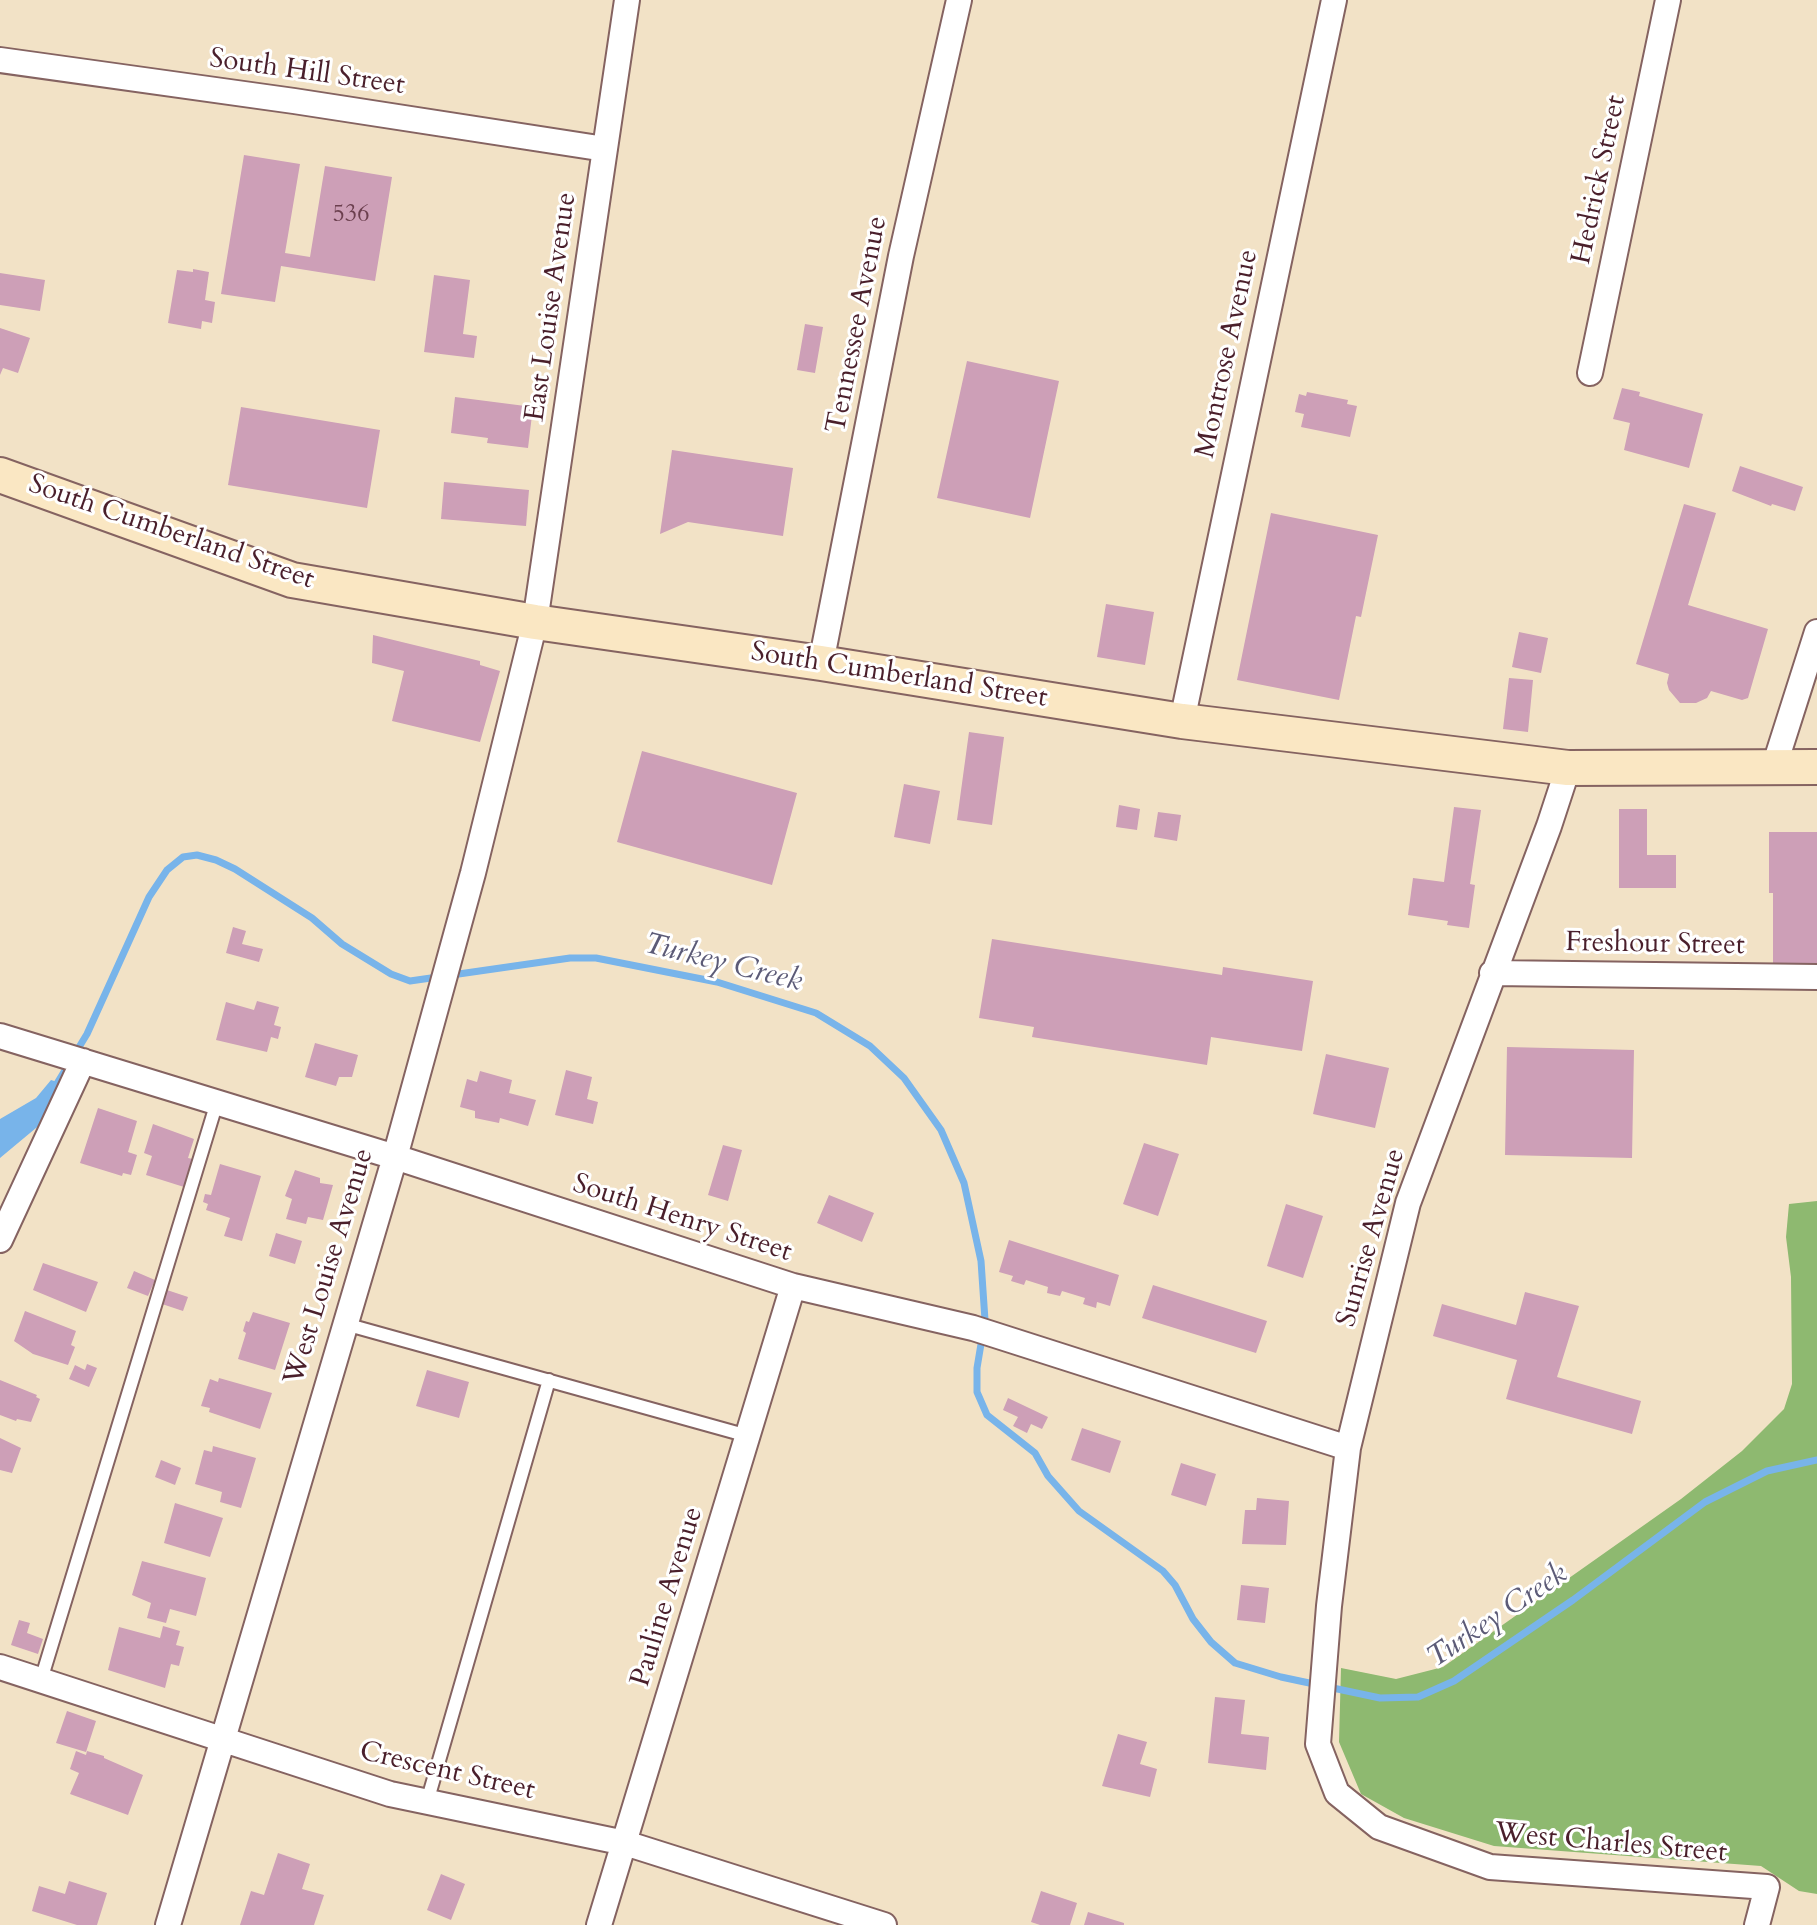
<!DOCTYPE html>
<html>
<head>
<meta charset="utf-8">
<style>
	body { margin:0 }
	canvas { display:block; background:#f2e2c6 }
</style>
</head>
<body>
<canvas width="1817" height="1925"></canvas>
<script>
const context = document.querySelector('canvas').getContext('2d');
context.lineJoin = 'round';
function fillPath(path, color) {
  context.fillStyle = color;
  context.fill(path, 'evenodd');
}
function poly(rows) {
  const path = new Path2D();
  for (const r of rows) {
    path.moveTo(r[0], r[1]);
    for (let i = 2; i < r.length; i += 2) path.lineTo(r[i], r[i + 1]);
  }
  return path;
}
function stroke(path, color, width, dash) {
  context.strokeStyle = color;
  context.lineWidth = width;
  context.lineCap = dash ? 'butt' : 'round';
  context.setLineDash(dash || []);
  context.stroke(path);
}
function drawText(font, color, halo, rows, align = 'center') {
  context.font = font + ' Cardo,serif';
  context.lineWidth = 6;
  context.setLineDash([]);
  context.textBaseline = 'middle';
  context.strokeStyle = halo;
  context.fillStyle = color;
  for (const [text, x, y, turn = 0] of rows) {
    context.save();
    context.translate(x, y);
    context.rotate((+turn || 0) * Math.PI / 180);
    context.textAlign = isNaN(turn) ? turn : align;
    if (halo) context.strokeText(text, 0, 0);
    context.fillText(text, 0, 0);
    context.restore();
  }
}
fillPath(poly([
	[1817,1201,1817,1894,1799,1891,1761,1866,1494,1846,1404,1818,1361,1794,1339,1742,1341,1668,1396,1679,1443,1667,1681,1499,1742,1451,1784,1409,1792,1384,1791,1277,1786,1237,1789,1204]
]), '#8eb970');
fillPath(poly([
	[51,1080,64,1084,48,1118,0,1158,0,1119,36,1098]
]), '#78b4ea');
stroke(poly([
	[53,1090,87,1034,149,897,167,870,183,857,197,855,216,860,235,869,312,918,342,944,391,974,410,981,570,958,596,958,717,982,816,1013,870,1046,904,1078,941,1130,964,1183,981,1261,985,1320,977,1368,977,1392,987,1415,1035,1453,1048,1476,1079,1511,1163,1571,1175,1585,1193,1619,1211,1642,1235,1663,1281,1677,1380,1698,1418,1697,1454,1681,1573,1600,1705,1502,1767,1471,1817,1460]
]), '#78b4ea', 7);
fillPath(poly([
	[244,155,300,164,285,253,310,257,325,166,392,177,375,281,281,266,275,302,221,294],
	[193,269,209,272,205,300,215,302,212,323,202,321,201,329,168,323,177,270,193,272],
	[0,273,45,280,40,311,0,305],
	[434,275,470,280,463,334,477,336,474,358,424,352],
	[805,324,823,327,815,373,797,370],
	[0,328,30,338,18,373,3,368,0,375],
	[967,361,1059,381,1030,518,937,498],
	[1622,388,1640,392,1639,396,1703,414,1689,468,1624,450,1630,423,1613,419],
	[1307,392,1348,400,1347,404,1357,406,1350,437,1301,427,1304,414,1295,412,1299,394,1306,396],
	[455,397,533,407,528,448,487,443,488,438,451,433],
	[241,407,380,430,367,508,228,485],
	[672,450,793,468,783,536,688,522,660,534],
	[1740,466,1803,487,1795,511,1772,504,1771,506,1732,491],
	[444,482,529,490,526,526,441,519],
	[1684,504,1716,513,1688,605,1768,629,1748,698,1742,700,1711,691,1707,698,1696,703,1680,703,1669,690,1667,683,1669,674,1636,664],
	[1271,513,1378,535,1361,617,1356,616,1339,700,1237,680],
	[1106,604,1154,612,1145,665,1097,657],
	[1519,632,1548,638,1541,673,1512,667],
	[373,635,480,661,480,665,500,671,480,742,392,721,404,671,372,663],
	[1509,678,1533,680,1528,732,1503,729],
	[969,732,1004,737,992,825,957,820],
	[642,751,797,793,772,885,617,842],
	[904,784,940,791,930,844,894,837],
	[1119,805,1140,809,1137,830,1116,827],
	[1454,807,1481,810,1470,884,1475,885,1469,928,1447,925,1448,921,1408,915,1413,878,1444,882],
	[1619,809,1647,809,1647,855,1676,855,1676,888,1619,888],
	[1158,812,1181,815,1177,841,1154,837],
	[1769,832,1817,832,1817,967,1773,967,1773,893,1769,893],
	[233,927,246,931,242,944,263,949,259,962,226,953],
	[992,939,1222,975,1223,967,1313,981,1302,1051,1211,1037,1207,1065,1032,1037,1034,1027,979,1018],
	[257,1001,279,1007,274,1025,281,1027,278,1039,271,1037,267,1052,216,1040,226,1002,254,1010],
	[315,1043,358,1055,352,1077,339,1077,336,1086,305,1077],
	[1507,1047,1634,1050,1632,1158,1505,1155],
	[1326,1054,1389,1068,1375,1128,1313,1114],
	[566,1070,592,1077,587,1099,598,1102,593,1124,555,1115],
	[480,1071,512,1080,509,1093,536,1100,528,1126,500,1118,499,1123,475,1118,475,1111,460,1107,467,1079,477,1082],
	[98,1108,137,1121,128,1152,137,1155,131,1175,123,1173,122,1176,80,1163],
	[153,1124,194,1139,188,1158,193,1159,184,1187,146,1175,152,1156,144,1153],
	[1144,1143,1179,1154,1158,1216,1123,1204],
	[723,1145,742,1150,728,1201,708,1195],
	[220,1164,261,1176,242,1241,224,1236,230,1218,206,1210,208,1204,203,1202,205,1194,211,1195],
	[295,1170,320,1178,320,1183,333,1185,323,1220,308,1217,306,1224,286,1219,292,1199,285,1196],
	[829,1195,874,1213,862,1242,817,1223],
	[1286,1204,1323,1216,1303,1278,1267,1266],
	[276,1233,302,1241,295,1264,269,1256],
	[1009,1240,1119,1275,1110,1306,1097,1302,1096,1308,1083,1304,1085,1298,1062,1291,1060,1296,1047,1293,1048,1287,1026,1280,1024,1285,1011,1281,1013,1276,999,1272],
	[43,1263,98,1282,86,1312,33,1290],
	[134,1271,155,1280,148,1296,127,1288],
	[1153,1285,1267,1321,1256,1353,1142,1318],
	[167,1290,188,1297,183,1311,162,1304],
	[1525,1292,1579,1306,1557,1377,1641,1401,1632,1434,1506,1399,1517,1360,1433,1336,1442,1304,1516,1325],
	[25,1311,76,1331,71,1345,75,1347,68,1365,33,1354,14,1341],
	[253,1312,290,1323,275,1370,238,1359,246,1333,243,1331,246,1321,249,1322],
	[87,1364,97,1368,89,1387,69,1379,75,1365,85,1370],
	[427,1370,469,1382,459,1418,416,1406],
	[219,1378,272,1393,260,1429,209,1412,210,1408,201,1406,210,1379,218,1382],
	[0,1380,37,1395,36,1397,40,1399,31,1422,17,1419,16,1421,0,1415],
	[1008,1398,1048,1417,1042,1429,1031,1424,1027,1433,1013,1426,1018,1417,1003,1410],
	[1082,1428,1121,1441,1110,1473,1071,1460],
	[0,1438,21,1448,12,1473,0,1470],
	[213,1446,256,1458,241,1508,220,1502,222,1492,195,1484,204,1450,212,1452],
	[161,1460,181,1468,175,1485,155,1477],
	[1181,1463,1216,1474,1206,1506,1171,1495],
	[1257,1498,1289,1501,1286,1545,1242,1544,1245,1510,1256,1510],
	[175,1503,223,1518,210,1557,164,1543],
	[142,1561,206,1578,196,1616,170,1609,166,1623,147,1618,151,1603,132,1595],
	[1241,1585,1269,1588,1265,1623,1237,1620],
	[19,1620,30,1623,27,1633,43,1639,38,1654,11,1645],
	[163,1626,180,1631,176,1645,184,1647,179,1666,171,1664,165,1688,108,1670,119,1627,160,1638],
	[1215,1697,1245,1700,1241,1734,1269,1737,1266,1770,1208,1763],
	[67,1711,96,1721,86,1752,56,1743],
	[1118,1734,1147,1742,1140,1764,1157,1769,1150,1797,1102,1786],
	[76,1751,86,1755,87,1751,104,1756,104,1758,143,1775,128,1815,70,1794,79,1773,70,1769],
	[278,1853,310,1864,302,1889,324,1895,314,1925,240,1925,251,1891,264,1895],
	[441,1874,465,1884,451,1920,427,1910],
	[69,1881,107,1893,97,1925,77,1925,32,1911,39,1886,65,1894],
	[1041,1891,1077,1903,1070,1925,1040,1925,1031,1922],
	[1088,1912,1124,1923,1124,1925,1084,1925]
]), '#cd9fb7');
const service = poly([
	[345,1324,748,1436],
	[41,1680,217,1102],
	[427,1802,549,1380]
]);
const minor = poly([
	[0,60,294,101,605,149],
	[1590,373,1668,0],
	[821,663,901,256,959,0],
	[1182,721,1334,0],
	[1774,767,1817,632],
	[1568,768,1549,826,1408,1203,1348,1448,1329,1606,1318,1744,1337,1793,1379,1827,1490,1867,1767,1887,1757,1925],
	[1492,973,1817,977],
	[0,1036,395,1157,793,1286,973,1328,1348,1448],
	[0,1240,83,1061],
	[0,1667,390,1794,625,1843,884,1925],
	[168,1925,395,1157,473,873,535,622,627,0],
	[599,1925,793,1286]
]);
const secondary = poly([
	[0,475,292,580,535,622,821,663,1182,721,1568,768,1817,767]
]);
stroke(service, '#856361', 16);
stroke(minor, '#856361', 28);
stroke(secondary, '#856361', 38);
stroke(service, '#fff', 12);
stroke(minor, '#fff', 24);
stroke(secondary, '#fae7c3', 34);
drawText('24px', '#6b3f4e', null, [
	["536",351,215]
]);
drawText('28px', '#4a1f2b', '#fff', [
	["South Hill Street",307,73,8],
	["Hedrick Street",1600,180,-78],
	["East Louise Avenue",552,307,-82],
	["Tennessee Avenue",858,325,-79],
	["Montrose Avenue",1228,354,-78],
	["South Cumberland Street",171,533,19],
	["South Cumberland Street",899,676,9],
	["Freshour Street",1655,945,1],
	["South Henry Street",682,1219,18],
	["Sunrise Avenue",1372,1238,-74],
	["West Louise Avenue",330,1267,-73],
	["Pauline Avenue",668,1597,-73],
	["Crescent Street",447,1772,13],
	["West Charles Street",1611,1844,5]
]);
drawText('italic 30px', '#5c5b77', '#fff', [
	["Turkey Creek",723,964,14],
	["Turkey Creek",1498,1617,-34]
]);
</script>
</body>
</html>
